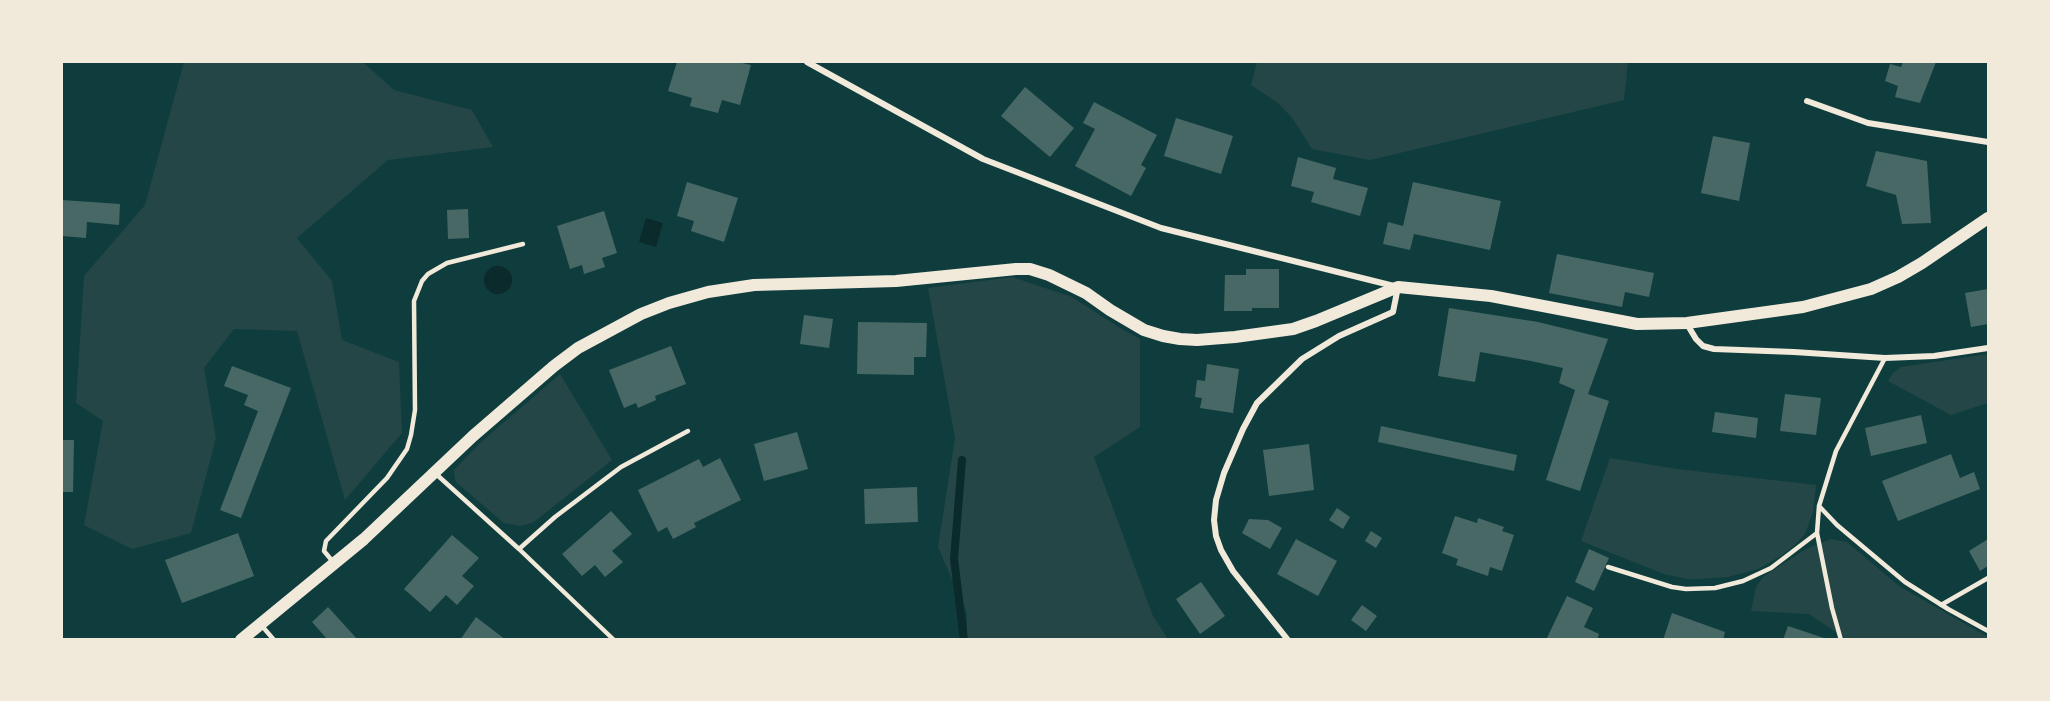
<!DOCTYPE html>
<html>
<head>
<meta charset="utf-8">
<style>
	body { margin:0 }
	#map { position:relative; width:2050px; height:701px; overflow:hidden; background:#0f3d3e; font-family:"Work Sans",sans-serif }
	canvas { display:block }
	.frame { position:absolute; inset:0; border:63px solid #f1e9da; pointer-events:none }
</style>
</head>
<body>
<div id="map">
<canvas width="2050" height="701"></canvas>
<div class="frame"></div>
</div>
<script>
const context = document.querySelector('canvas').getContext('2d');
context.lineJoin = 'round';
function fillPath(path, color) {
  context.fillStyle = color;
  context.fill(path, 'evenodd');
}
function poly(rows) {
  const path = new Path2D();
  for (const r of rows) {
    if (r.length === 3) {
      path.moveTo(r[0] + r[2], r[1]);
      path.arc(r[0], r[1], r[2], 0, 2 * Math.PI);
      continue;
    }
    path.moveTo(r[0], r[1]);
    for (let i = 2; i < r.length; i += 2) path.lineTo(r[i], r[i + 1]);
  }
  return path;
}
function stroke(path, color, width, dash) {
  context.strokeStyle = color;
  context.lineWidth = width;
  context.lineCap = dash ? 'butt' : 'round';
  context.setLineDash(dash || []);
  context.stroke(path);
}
fillPath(poly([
	[184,62,363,62,394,90,472,110,493,147,388,160,297,238,332,281,342,340,399,362,402,433,345,500,297,331,234,329,204,368,216,438,191,533,132,549,84,525,103,421,76,403,84,276,145,205],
	[1257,62,1628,62,1624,100,1370,160,1312,149,1293,119,1278,103,1251,85],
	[1012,277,1072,297,1120,328,1140,339,1140,427,1094,457,1153,616,1168,639,967,639,967,613,938,547,955,438,928,288],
	[1988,354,1988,403,1951,415,1888,381,1893,373,1901,367],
	[560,374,612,460,534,522,520,526,504,523,457,483,455,479,454,470,480,443],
	[1610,458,1677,469,1816,485,1813,512,1805,534,1795,545,1781,556,1758,569,1728,577,1699,579,1687,579,1664,574,1581,541],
	[1831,539,1847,542,1899,586,1988,637,1988,639,1846,639,1809,614,1751,611,1756,587,1763,577,1806,549]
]), '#244646');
fillPath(poly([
	[646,218,663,223,656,247,639,242],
	[498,280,14]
]), '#0a2a2b');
stroke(poly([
	[962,460,954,559,964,640]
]), '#0a2a2b', 8);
fillPath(poly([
	[677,62,738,62,751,65,740,105,722,100,718,113,690,106,692,98,668,91],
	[1903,62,1936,62,1920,103,1895,97,1898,86,1885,81,1890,64,1901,67],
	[1025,87,1074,128,1050,157,1001,116],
	[1094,102,1157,135,1141,165,1146,168,1131,196,1075,166,1095,129,1083,123],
	[1176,118,1233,136,1221,174,1164,156],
	[1713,136,1750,143,1739,201,1701,193],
	[1876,151,1927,161,1931,223,1902,224,1896,195,1866,186],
	[1298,157,1336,168,1333,179,1368,188,1360,216,1311,202,1314,192,1291,186],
	[687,182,738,198,724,242,691,231,694,221,677,216],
	[1413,182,1501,201,1490,250,1414,234,1410,250,1383,244,1388,222,1403,226],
	[62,200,120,204,119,225,87,222,86,238,62,236],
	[468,209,469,238,448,239,447,210],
	[604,211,617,253,602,258,605,267,584,274,582,265,570,269,557,226],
	[1557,254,1654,273,1649,297,1625,292,1622,307,1549,293],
	[1246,269,1279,269,1279,308,1252,308,1252,311,1224,311,1225,275,1246,275],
	[1988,289,1988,324,1971,327,1965,293],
	[1449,308,1538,322,1608,339,1588,394,1609,401,1580,491,1546,480,1575,390,1559,383,1563,368,1531,361,1480,352,1475,382,1438,376],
	[804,315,833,319,829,348,800,344],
	[858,322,927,323,926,357,914,357,914,375,857,374],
	[671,346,686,384,655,396,656,400,638,408,636,403,624,408,609,370],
	[1207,364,1239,369,1233,413,1200,408,1202,398,1195,397,1197,380,1205,381],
	[232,366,291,388,241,518,220,510,258,411,244,405,248,395,224,386],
	[1785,394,1821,398,1816,435,1780,431],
	[1715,412,1758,418,1756,438,1712,432],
	[1921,415,1927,443,1871,456,1865,428],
	[1381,426,1517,455,1514,471,1378,442],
	[797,432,808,469,764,481,754,444],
	[62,440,74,440,73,492,62,492],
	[1309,444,1314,490,1269,496,1263,450],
	[1951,454,1960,478,1974,472,1980,489,1898,521,1882,481],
	[720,458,741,500,694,523,696,527,673,539,667,527,658,532,638,490,699,459,703,467],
	[917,487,918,522,865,524,864,489],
	[1337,508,1350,517,1343,529,1329,520],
	[611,511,632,534,612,551,623,562,605,577,595,565,582,576,562,554],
	[1455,516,1477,523,1478,518,1504,527,1502,531,1514,535,1502,571,1490,567,1488,576,1456,565,1458,559,1442,553],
	[1249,519,1268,520,1282,528,1270,549,1242,533],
	[1371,531,1382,538,1376,548,1365,541],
	[238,533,254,576,182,603,165,560],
	[452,535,479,558,462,576,474,586,457,605,446,595,430,612,404,589],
	[1296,539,1337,561,1318,596,1277,574],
	[1988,539,1988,566,1980,571,1969,551],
	[1589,549,1609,558,1594,591,1575,582],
	[1201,582,1225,616,1200,634,1176,599],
	[1567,596,1593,608,1584,627,1599,634,1597,640,1546,640],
	[1362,605,1377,616,1366,631,1351,620],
	[328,607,358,640,328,640,312,622],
	[1672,613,1725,632,1723,640,1663,640],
	[476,617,506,640,460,640],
	[1788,626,1827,639,1826,640,1783,640]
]), '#486865');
stroke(poly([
	[436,474,519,549,614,640],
	[1819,506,1837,525,1905,582,1948,609,1988,631],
	[519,549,555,517,621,467,688,431],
	[334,563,324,551,326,541,387,478,407,449,411,435,415,410,414,301,422,281,428,274,447,263,523,244],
	[1608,567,1672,587,1686,589,1715,588,1743,581,1771,568,1817,533],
	[1941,605,1988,578],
	[262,626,274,640],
	[1841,640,1832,608,1817,533,1819,506,1836,451,1885,358]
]), '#f1e9da', 4.5);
stroke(poly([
	[807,62,983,159,1161,228,1398,287,1393,312,1339,336,1302,359,1257,403,1243,429,1224,473,1216,500,1214,520,1216,536,1221,550,1233,571,1288,640],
	[1807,101,1868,123,1988,142],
	[1687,324,1696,339,1703,346,1714,349,1794,352,1885,358,1934,356,1988,348]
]), '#f1e9da', 6);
stroke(poly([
	[241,640,364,539,473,436,554,366,578,348,641,314,669,303,708,292,754,285,896,281,1016,269,1030,269,1049,275,1086,293,1110,310,1144,330,1163,336,1180,339,1197,340,1235,337,1293,329,1316,321,1398,287,1491,296,1637,324,1687,323,1803,307,1871,289,1898,277,1922,263,1988,218]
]), '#f1e9da', 12);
</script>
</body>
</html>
